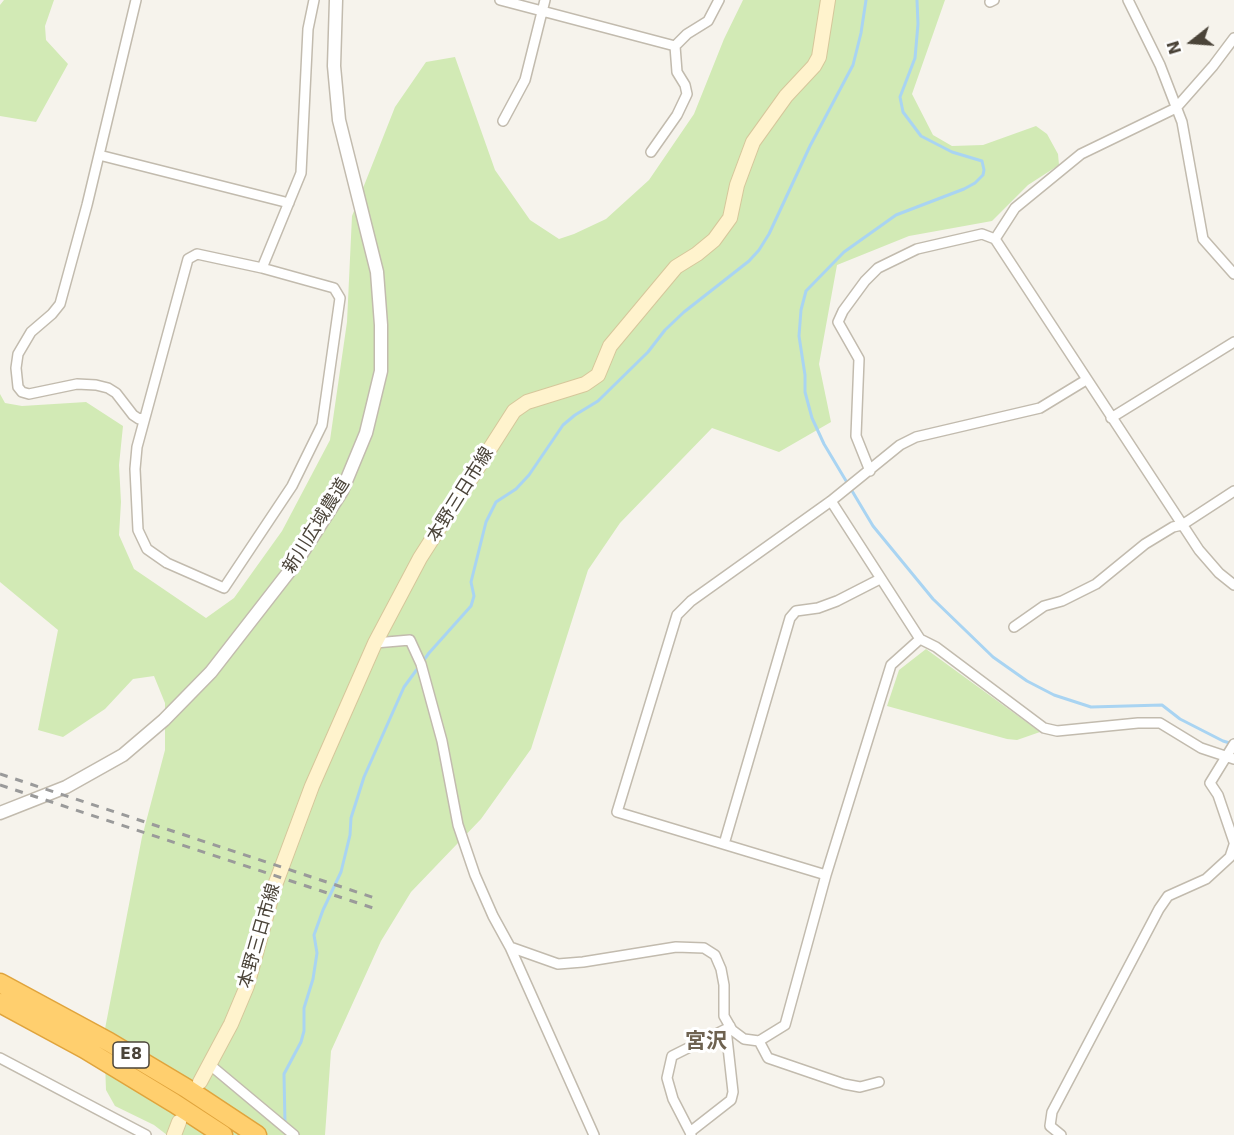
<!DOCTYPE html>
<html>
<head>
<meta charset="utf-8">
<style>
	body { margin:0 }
	#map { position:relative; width:1234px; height:1135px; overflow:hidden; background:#f6f3ec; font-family:"DejaVu Sans",sans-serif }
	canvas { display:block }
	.north { position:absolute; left:1162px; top:12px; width:60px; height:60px; -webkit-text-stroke:4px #fff; paint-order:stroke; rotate:253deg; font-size:16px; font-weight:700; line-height:24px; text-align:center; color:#4b4439 }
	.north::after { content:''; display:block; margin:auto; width:21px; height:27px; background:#4b4439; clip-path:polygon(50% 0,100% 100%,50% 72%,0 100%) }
</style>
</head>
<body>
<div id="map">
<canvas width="1234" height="1135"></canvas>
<div class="north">N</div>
</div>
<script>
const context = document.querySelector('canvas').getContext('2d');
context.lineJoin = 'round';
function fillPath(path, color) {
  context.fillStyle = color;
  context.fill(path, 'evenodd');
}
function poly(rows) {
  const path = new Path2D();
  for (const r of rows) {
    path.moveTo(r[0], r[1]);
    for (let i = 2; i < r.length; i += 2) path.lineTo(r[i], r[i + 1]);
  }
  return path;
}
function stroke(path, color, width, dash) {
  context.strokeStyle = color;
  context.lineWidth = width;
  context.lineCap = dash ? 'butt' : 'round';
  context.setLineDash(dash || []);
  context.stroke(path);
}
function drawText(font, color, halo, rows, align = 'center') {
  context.font = font + ' "DejaVu Sans","Noto Sans JP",sans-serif';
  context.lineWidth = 6;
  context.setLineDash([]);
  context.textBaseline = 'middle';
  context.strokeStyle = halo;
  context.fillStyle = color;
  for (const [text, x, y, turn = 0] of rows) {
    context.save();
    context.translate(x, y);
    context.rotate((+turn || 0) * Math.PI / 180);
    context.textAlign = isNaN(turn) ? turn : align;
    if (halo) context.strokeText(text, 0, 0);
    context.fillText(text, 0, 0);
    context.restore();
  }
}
fillPath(poly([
	[4,0,54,0,45,26,46,40,68,64,36,122,0,116,0,5],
	[743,0,945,0,912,94,933,135,952,146,983,145,1036,126,1047,134,1058,154,1059,165,1028,185,992,221,909,236,837,265,819,364,831,422,779,452,712,428,620,523,588,570,531,749,481,819,411,892,381,941,331,1051,325,1135,167,1135,154,1125,115,1106,106,1090,104,1034,142,837,165,750,165,703,154,676,133,679,105,709,63,737,38,730,58,630,0,582,0,394,5,403,22,406,86,402,123,426,119,465,121,502,119,535,134,569,206,618,234,598,282,531,330,440,347,322,352,216,395,107,426,62,455,57,495,170,530,220,559,239,574,234,606,219,649,180,694,114,724,39],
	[926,649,1040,732,1017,740,1007,739,887,706,899,670]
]), '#d2eab5');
stroke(poly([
	[917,0,918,24,915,58,900,97,903,112,921,136,952,152,982,161,984,170,983,175,975,183,964,189,896,215,844,252,806,291,801,310,799,336,805,375,805,392,812,418,824,444,873,526,933,599,993,657,1027,681,1054,695,1091,707,1162,705,1180,719,1223,741,1233,744],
	[285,1124,284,1074,301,1042,304,1031,304,1008,313,979,317,953,314,935,323,910,341,872,350,835,351,818,364,777,404,687,429,653,471,606,474,596,471,582,486,522,496,502,516,489,529,475,563,425,575,415,598,401,648,352,665,330,684,312,749,261,759,250,769,234,810,146,853,65,861,33,866,0]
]), '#a9d4f2', 3);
const minor = poly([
	[136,0,87,205,60,304,52,314,31,332,18,354,16,368,18,387,22,392,29,394,77,384,96,385,108,388,116,393,133,415,139,419,144,418],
	[500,0,675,46,687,34,708,21,719,0],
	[1128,0,1160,65,1182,122,1203,239,1234,274],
	[990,2,994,0],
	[503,121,525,80,545,0],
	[651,152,677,115,687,94,685,85,677,72,675,46],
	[99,155,289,203],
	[995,239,1015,208,1081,154,1176,108,1213,66,1234,38],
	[262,268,197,254,188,259,137,447,135,469,138,530,147,549,167,563,224,588,292,486,322,425,340,298,334,288,262,268,301,173,308,29,314,0],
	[1111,418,1234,342],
	[870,471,856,436,859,359,838,322,843,311,865,281,878,268,917,249,982,234,995,239,1199,550,1219,573,1234,585],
	[831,501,920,639,936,647,1044,728,1057,731,1138,723,1160,723,1201,748,1234,759],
	[1014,627,1044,606,1062,601,1096,584,1145,544,1173,527,1182,525,1234,491],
	[375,643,410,640,421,664,442,741,458,825,475,875,493,916,510,947,594,1135],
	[1234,744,1210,783,1218,795,1234,842],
	[724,844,790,618,796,611,818,608,837,601,880,579],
	[826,875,617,812,677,615,691,601,831,501,900,445,916,437,1040,408,1086,380],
	[510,947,558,964,583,962,676,947,704,948,715,955,721,969,724,985,724,1016,732,1030,744,1039,759,1041,785,1025,826,875,891,665,920,639],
	[759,1041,768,1058,844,1084,860,1087,879,1082],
	[0,1058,146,1135],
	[209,1064,294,1135],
	[690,1132,673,1099,667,1078,672,1056,726,1029],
	[691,1135,690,1132,731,1100,733,1092,726,1029,730,1026],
	[1061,1135,1050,1126,1052,1112,1159,909,1168,896,1206,879,1230,857,1234,845]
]);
const tertiary = poly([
	[0,813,66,787,123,755,164,720,211,672,295,564,342,491,366,433,381,371,381,325,377,272,339,120,334,66,336,0]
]);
const secondary = poly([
	[200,1082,231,1024,247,986,274,888,312,786,375,643,420,558,514,411,527,402,585,384,598,375,610,346,676,267,697,254,714,240,730,218,737,185,753,142,786,96,814,66,819,57,828,0],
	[174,1135,179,1122]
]);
const motorway = poly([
	[0,983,109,1042,186,1088,257,1135],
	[0,1003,85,1049,174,1103,223,1135]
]);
stroke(minor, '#c2bbae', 12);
stroke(tertiary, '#c2bbae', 15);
stroke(secondary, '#d6c79b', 16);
stroke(motorway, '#e0a43c', 21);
stroke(minor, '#fff', 9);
stroke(tertiary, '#fff', 12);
stroke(secondary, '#fff3cd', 14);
stroke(motorway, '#ffcf6e', 18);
stroke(poly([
	[0,774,378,899],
	[0,785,376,909]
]), '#9a9a9a', 3, [8, 8]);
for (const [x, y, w] of [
	[131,1055,36]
]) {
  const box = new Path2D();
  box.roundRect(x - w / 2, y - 13, w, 26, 4.5);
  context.fillStyle = '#fff';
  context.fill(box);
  stroke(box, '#4b4439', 1.5);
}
drawText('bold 16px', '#4b4439', null, [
	["E8",131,1055]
]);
drawText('18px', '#4b4439', '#fff', [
	["本野三日市線",461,495,-58],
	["新川広域農道",317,526,-58],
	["本野三日市線",260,936,-74]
]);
drawText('bold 21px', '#6e6250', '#fff', [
	["宮沢",706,1043]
]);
</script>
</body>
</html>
